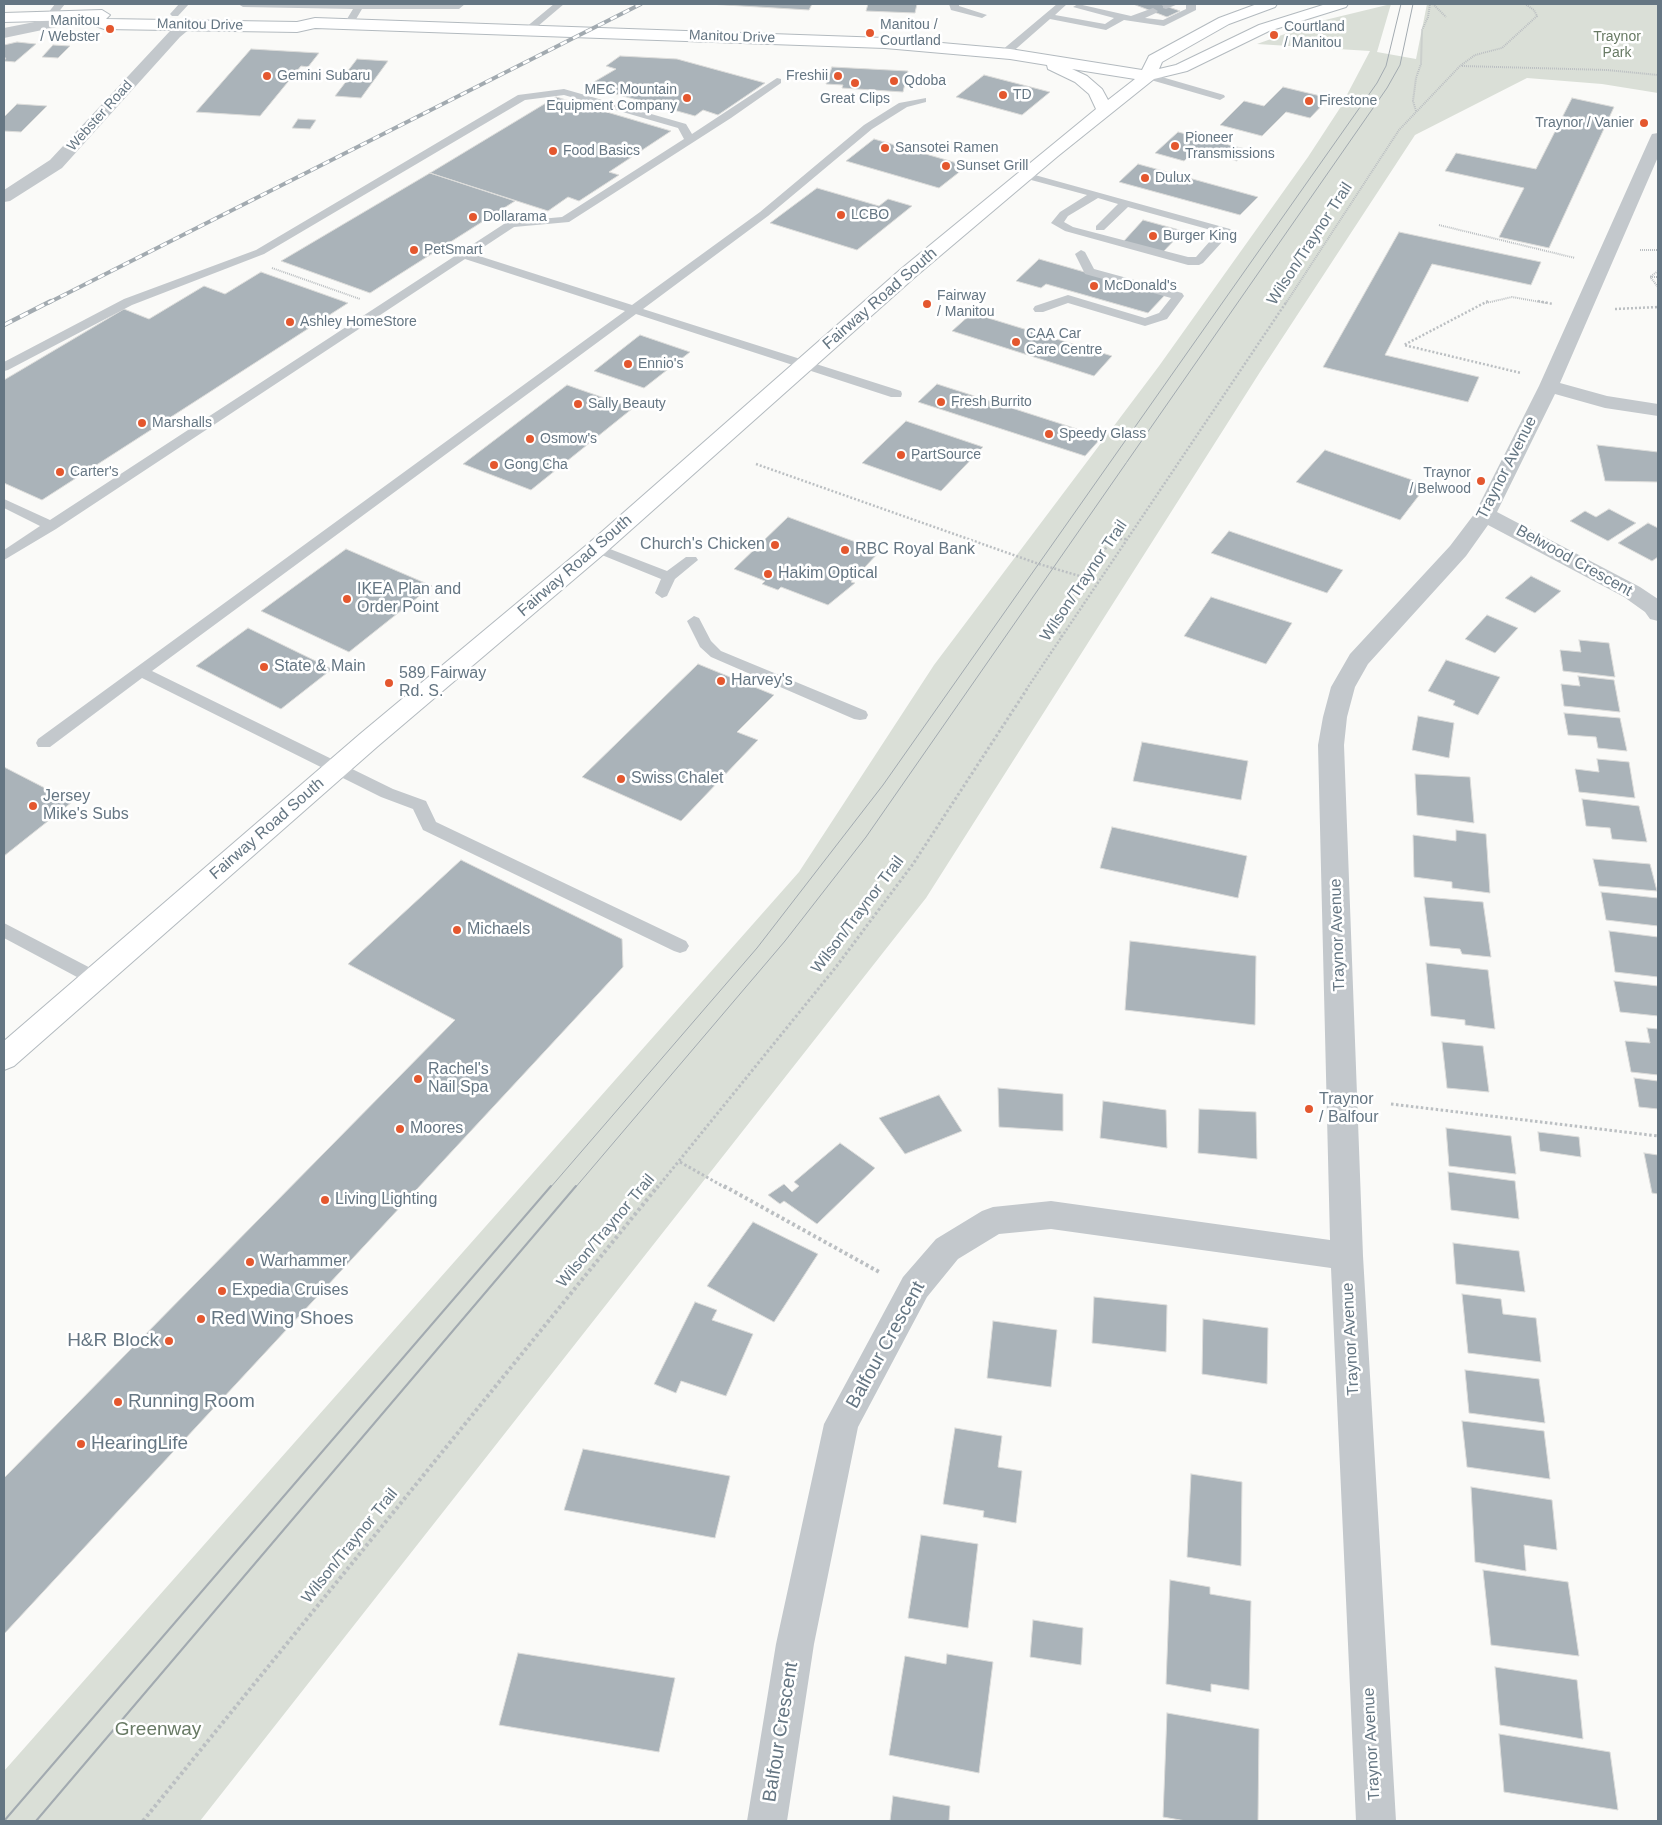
<!DOCTYPE html>
<html>
<head>
<meta charset="utf-8">
<style>
	body { margin:0 }
	#map { position:relative; width:1662px; height:1825px; overflow:hidden; background:#fafaf8; font-family:Arial,sans-serif }
	canvas { display:block }
	.frame { position:absolute; inset:0; border:5px solid #657683; pointer-events:none }
</style>
</head>
<body>
<div id="map">
<canvas width="1662" height="1825"></canvas>
<div class="frame"></div>
</div>
<script>
const context = document.querySelector('canvas').getContext('2d');
context.lineJoin = 'round';
function fillPath(path, color) {
  context.fillStyle = color;
  context.fill(path, 'evenodd');
}
function poly(rows) {
  const path = new Path2D();
  for (const r of rows) {
    path.moveTo(r[0], r[1]);
    for (let i = 2; i < r.length; i += 2) path.lineTo(r[i], r[i + 1]);
  }
  return path;
}
function stroke(path, color, width, dash) {
  context.strokeStyle = color;
  context.lineWidth = width;
  context.lineCap = dash ? 'butt' : 'round';
  context.setLineDash(dash || []);
  context.stroke(path);
}
function drawText(font, color, halo, rows, align = 'center') {
  context.font = font + ' Arial,sans-serif';
  context.lineWidth = 5;
  context.setLineDash([]);
  context.textBaseline = 'middle';
  context.strokeStyle = halo;
  context.fillStyle = color;
  for (const [text, x, y, turn = 0] of rows) {
    context.save();
    context.translate(x, y);
    context.rotate((+turn || 0) * Math.PI / 180);
    context.textAlign = isNaN(turn) ? turn : align;
    if (halo) context.strokeText(text, 0, 0);
    context.fillText(text, 0, 0);
    context.restore();
  }
}
fillPath(poly([
	[1391,4,1377,52,1416,59,1427,4,1658,4,1658,93,1602,84,1527,78,1415,135,1260,372,926,898,200,1821,4,1821,4,1771,799,872,934,665,1159,366,1308,157,1340,108,1370,51,1257,44,1321,21]
]), '#dadfd7');
const building = poly([
	[708,4,812,4,809,10,708,4],
	[868,4,917,4,915,13,866,11,868,4],
	[1133,4,1160,4,1180,11,1167,17,1133,4],
	[17,42,36,44,15,62,4,61,6,58,4,58,4,45,17,42],
	[53,45,70,46,58,58,42,57,53,45],
	[251,49,319,53,308,67,301,66,260,116,196,112,251,49],
	[620,56,677,59,765,83,718,115,703,110,695,116,587,86,616,69,606,66,620,56],
	[357,59,388,61,361,98,335,96,351,75,346,75,349,72,347,72,357,59],
	[832,67,908,71,903,92,842,88,843,85,826,84,832,67],
	[984,75,1050,92,1022,115,956,97,984,75],
	[1283,87,1329,98,1310,118,1286,112,1262,136,1220,125,1244,101,1264,106,1283,87],
	[556,97,671,131,609,172,619,175,579,201,568,197,548,211,430,173,556,97],
	[1572,98,1614,107,1549,248,1499,237,1524,188,1445,171,1456,153,1536,169,1572,98],
	[17,104,47,106,21,132,4,131,4,117,17,104],
	[298,119,316,120,310,129,292,128,298,119],
	[1178,132,1249,150,1237,161,1196,150,1184,161,1155,153,1178,132],
	[874,139,967,166,939,188,846,161,874,139],
	[1138,164,1258,197,1240,215,1119,182,1138,164],
	[430,173,515,201,370,293,281,261,430,173],
	[817,188,879,206,888,199,912,206,857,250,770,223,817,188],
	[1143,220,1183,231,1163,252,1123,242,1143,220],
	[1399,232,1541,262,1531,285,1432,264,1385,355,1479,377,1468,402,1323,367,1399,232],
	[1039,259,1165,295,1148,313,1046,284,1041,288,1016,281,1039,259],
	[261,272,348,303,42,500,4,483,4,380,124,309,149,319,204,286,225,294,261,272],
	[972,313,1112,356,1094,376,952,331,972,313],
	[640,335,690,352,644,388,594,371,640,335],
	[937,384,1102,437,1085,456,918,402,937,384],
	[567,385,633,408,531,490,463,464,567,385],
	[906,421,983,447,941,491,862,463,906,421],
	[1597,445,1658,452,1658,482,1605,481,1597,445],
	[1325,450,1427,485,1400,520,1296,482,1325,450],
	[1609,509,1636,523,1608,541,1570,521,1585,511,1596,517,1609,509],
	[788,517,880,551,851,582,855,583,828,605,781,587,778,590,762,584,765,581,734,569,788,517],
	[1648,523,1658,528,1658,557,1652,561,1618,543,1648,523],
	[1229,531,1343,570,1327,593,1211,553,1229,531],
	[346,549,432,586,349,652,261,611,346,549],
	[1531,576,1561,591,1535,613,1505,598,1531,576],
	[1211,597,1292,623,1266,664,1184,636,1211,597],
	[1487,615,1518,628,1495,653,1465,639,1487,615],
	[248,628,332,669,281,709,196,666,248,628],
	[1579,640,1609,643,1615,677,1563,671,1560,650,1581,652,1579,640],
	[1446,660,1500,677,1478,715,1453,705,1455,701,1428,691,1446,660],
	[698,664,774,695,737,732,758,740,681,821,582,777,698,664],
	[1578,676,1614,680,1620,712,1564,706,1561,684,1580,686,1578,676],
	[1564,713,1620,718,1627,751,1598,748,1596,737,1568,735,1564,713],
	[1418,716,1454,723,1449,758,1412,750,1418,716],
	[1142,742,1248,761,1241,800,1133,781,1142,742],
	[1597,759,1629,762,1635,798,1579,792,1575,769,1599,772,1597,759],
	[4,767,72,802,4,856,4,767],
	[1415,774,1470,777,1474,823,1417,815,1415,774],
	[1582,799,1639,806,1647,842,1612,839,1610,828,1586,826,1582,799],
	[1112,827,1247,856,1238,898,1100,868,1112,827],
	[1456,830,1486,834,1490,893,1452,888,1452,882,1414,877,1413,835,1456,841,1456,830],
	[1593,859,1650,864,1657,891,1599,886,1593,859],
	[461,860,622,939,623,967,4,1634,4,1478,455,1020,348,964,461,860],
	[1601,892,1658,898,1658,926,1606,920,1601,892],
	[1424,897,1483,902,1491,957,1462,954,1460,949,1430,946,1424,897],
	[1609,931,1658,937,1658,977,1615,972,1609,931],
	[1130,941,1256,956,1255,1025,1125,1010,1130,941],
	[1426,963,1488,970,1495,1029,1465,1025,1465,1020,1431,1016,1426,963],
	[1614,981,1658,986,1658,1016,1620,1012,1614,981],
	[1647,1028,1658,1029,1658,1075,1631,1072,1625,1041,1650,1043,1647,1028],
	[1442,1042,1483,1046,1489,1092,1447,1088,1442,1042],
	[1634,1078,1658,1081,1658,1109,1639,1107,1634,1078],
	[998,1088,1063,1094,1063,1131,999,1127,998,1088],
	[939,1095,962,1131,905,1154,879,1118,939,1095],
	[1103,1101,1166,1110,1167,1148,1100,1138,1103,1101],
	[1199,1109,1256,1112,1257,1159,1198,1153,1199,1109],
	[1446,1128,1511,1136,1516,1174,1449,1166,1446,1128],
	[1538,1132,1579,1137,1581,1157,1540,1151,1538,1132],
	[840,1143,875,1168,817,1224,784,1201,780,1204,768,1195,784,1184,792,1192,799,1186,794,1182,840,1143],
	[1644,1153,1658,1155,1658,1194,1652,1193,1644,1153],
	[1448,1172,1515,1181,1519,1219,1451,1210,1448,1172],
	[753,1222,818,1254,774,1322,707,1286,753,1222],
	[1453,1243,1519,1251,1525,1292,1456,1284,1453,1243],
	[1462,1294,1501,1299,1503,1314,1536,1318,1541,1362,1468,1353,1462,1294],
	[1094,1297,1167,1305,1166,1352,1092,1343,1094,1297],
	[695,1302,717,1310,712,1320,753,1334,726,1396,681,1381,676,1393,654,1384,695,1302],
	[1203,1319,1268,1328,1267,1384,1202,1374,1203,1319],
	[993,1321,1057,1330,1051,1387,987,1378,993,1321],
	[1465,1370,1539,1379,1545,1423,1469,1413,1465,1370],
	[1462,1421,1544,1431,1550,1479,1467,1467,1462,1421],
	[955,1428,1002,1436,998,1467,1022,1471,1016,1523,983,1517,984,1511,943,1504,955,1428],
	[583,1449,730,1476,715,1538,564,1510,583,1449],
	[1191,1474,1242,1482,1241,1566,1187,1557,1191,1474],
	[1471,1487,1552,1500,1557,1550,1524,1545,1526,1571,1475,1562,1471,1487],
	[921,1535,978,1544,968,1628,908,1618,921,1535],
	[1483,1570,1568,1582,1579,1656,1491,1645,1483,1570],
	[1170,1580,1210,1587,1210,1594,1251,1601,1249,1690,1211,1684,1211,1692,1166,1684,1170,1580],
	[1033,1620,1083,1628,1081,1665,1030,1657,1033,1620],
	[518,1653,675,1678,659,1752,499,1725,518,1653],
	[947,1654,993,1662,979,1773,889,1755,905,1656,946,1664,947,1654],
	[1495,1667,1577,1680,1583,1739,1500,1725,1495,1667],
	[1167,1713,1259,1729,1258,1821,1186,1821,1163,1817,1167,1713],
	[1499,1734,1610,1752,1618,1810,1504,1792,1499,1734],
	[893,1796,950,1806,949,1821,890,1821,893,1796]
]);
fillPath(building, '#aab3b9');
stroke(building, '#dcdcda', 1);
const secondary = poly([
	[1257,4,1277,4,1275,7,1229,24,1162,62,1159,69,1176,65,1259,25,1326,4,1348,4,1346,7,1269,31,1187,71,1154,79,1058,156,915,277,605,553,378,746,14,1066,4,1070,4,1041,360,734,589,543,901,269,1096,109,1089,94,1075,82,1048,69,1047,65,1010,59,885,48,315,28,297,32,104,29,80,20,4,22,4,13,102,10,110,15,106,19,297,22,315,18,885,38,1010,49,1142,70,1149,56,1219,18,1257,4],
	[1072,69,1135,79,1108,100,1102,89,1087,76,1072,69]
]);
stroke(secondary, '#b3babf', 2);
stroke(poly([
	[1433,4,1446,17],
	[1462,66,1607,70,1658,75],
	[1416,111,1413,101,1416,78,1421,64,1422,30,1428,17,1430,4],
	[1439,225,1575,258],
	[1640,250,1658,250],
	[272,268,360,299],
	[1658,271,1650,277,1658,277],
	[1651,278,1658,287],
	[1286,303,1399,130,1460,66,1475,55,1502,48,1537,16,1534,10,1525,4],
	[1486,303,1512,297,1546,303]
]), '#bbbfc2', 2, [1, 1]);
stroke(poly([
	[1488,301,1404,345,1521,373],
	[1538,301,1553,304],
	[1615,309,1658,307],
	[756,464,1039,564,1083,577],
	[1062,637,1056,626,1083,577,1113,539,1127,539],
	[1026,690,1287,301]
]), '#bbbfc2', 2.5, [2, 2]);
stroke(poly([
	[1391,1104,1658,1136],
	[680,1162,726,1188],
	[657,1188,836,967,913,864,1027,689]
]), '#bbbfc2', 3, [2.5, 2.5]);
stroke(poly([
	[724,1186,881,1273],
	[143,1821,658,1186]
]), '#bbbfc2', 4, [3, 3]);
fillPath(poly([
	[55,4,65,4,53,19,47,19,45,17,55,4],
	[179,4,189,4,178,16,172,16,170,14,179,4],
	[238,4,465,4,459,9,362,9,352,26,349,27,344,24,353,9,243,7,238,4],
	[554,4,564,4,531,32,525,32,525,28,554,4],
	[949,4,959,4,959,6,987,15,982,18,951,10,949,4],
	[1057,4,1067,4,1055,15,1105,24,1114,18,1073,7,1078,4,1131,16,1153,8,1158,11,1156,13,1145,18,1163,20,1186,9,1186,4,1196,4,1196,10,1164,26,1124,20,1106,30,1050,19,1009,55,1001,55,1001,51,1057,4],
	[1163,4,1178,4,1166,9,1163,8,1163,4],
	[1148,73,1224,95,1225,97,1220,100,1144,78,1144,74,1148,73],
	[777,78,781,79,781,83,731,118,569,222,514,227,473,254,632,305,760,212,864,125,899,103,926,98,926,102,907,107,872,129,768,216,643,309,901,391,902,394,901,397,891,397,636,314,152,671,393,789,426,801,436,822,686,941,689,946,686,951,680,953,674,951,423,830,413,809,381,797,142,678,50,747,38,747,36,743,38,739,625,311,465,259,56,529,4,560,4,550,40,526,4,508,4,499,50,520,507,222,562,217,684,139,678,128,564,95,525,100,264,254,132,305,8,370,4,371,4,362,124,299,256,250,518,95,564,89,686,124,692,134,777,78],
	[1024,172,1230,229,1232,231,1203,263,1199,265,1188,265,1065,231,1051,223,1060,212,1087,195,1020,177,1020,173,1024,172],
	[1098,198,1118,204,1096,226,1096,230,1104,230,1128,207,1218,232,1196,257,1188,257,1073,227,1064,222,1068,216,1098,198],
	[1081,250,1085,252,1094,269,1182,293,1184,296,1167,319,1145,326,1068,303,1043,312,1035,312,1033,309,1035,306,1068,295,1145,318,1159,313,1171,298,1085,274,1075,254,1081,250],
	[597,544,667,571,686,557,696,557,698,560,675,579,667,596,662,598,655,593,661,579,592,551,590,548,597,544],
	[694,616,699,618,711,641,721,651,866,711,868,715,866,719,860,720,854,719,711,657,700,647,687,621,694,616],
	[4,923,102,974,105,979,102,984,96,986,90,984,4,938,4,923]
]), '#c3c8cc');
fillPath(poly([
	[85,12,90,14,93,17,90,20,4,38,4,28,85,12],
	[187,19,192,21,195,24,192,27,180,37,62,168,10,201,4,202,4,190,50,160,170,31,182,21,187,19],
	[1658,133,1658,157,1560,383,1607,396,1658,404,1658,416,1605,408,1555,394,1497,512,1640,587,1658,599,1658,621,1650,619,1645,612,1624,597,1488,525,1466,556,1368,664,1355,687,1347,717,1344,745,1363,1256,1396,1821,1356,1821,1331,1268,1051,1229,999,1234,958,1259,927,1297,858,1427,814,1644,787,1821,747,1821,776,1644,824,1424,903,1277,936,1239,982,1211,993,1207,1051,1201,1330,1240,1318,745,1323,717,1331,687,1350,654,1450,546,1475,513,1539,386,1650,138,1652,134,1658,133]
]), '#c3c8cc');
fillPath(secondary, '#fff');
stroke(poly([
	[550,1188,757,948,883,785,1377,83,1386,66,1401,4],
	[575,1188,785,941,866,837,1387,88,1400,65,1413,4]
]), '#a2aab0', 1);
stroke(poly([
	[4,1821,551,1186],
	[36,1821,576,1186]
]), '#a2aab0', 2);
const railFar1 = poly([
	[48,303,641,4]
]);
const rail = poly([
	[4,325,51,301]
]);
stroke(railFar1, '#a2aab0', 4);
stroke(rail, '#a2aab0', 4.5);
stroke(railFar1, '#fff', 2.5, [7]);
stroke(rail, '#fff', 3, [9]);
for (const [x, y, r, color] of [
	[110,29,5,"#e4572e"],
	[870,33,5,"#e4572e"],
	[1274,35,5,"#e4572e"],
	[267,76,5,"#e4572e"],
	[838,76,5,"#e4572e"],
	[894,81,5,"#e4572e"],
	[855,83,5,"#e4572e"],
	[1003,95,5,"#e4572e"],
	[687,98,5,"#e4572e"],
	[1309,101,5,"#e4572e"],
	[1644,123,5,"#e4572e"],
	[1175,146,5,"#e4572e"],
	[885,148,5,"#e4572e"],
	[553,151,5,"#e4572e"],
	[946,166,5,"#e4572e"],
	[1145,178,5,"#e4572e"],
	[841,215,5,"#e4572e"],
	[473,217,5,"#e4572e"],
	[1153,236,5,"#e4572e"],
	[414,250,5,"#e4572e"],
	[1094,286,5,"#e4572e"],
	[927,304,5,"#e4572e"],
	[290,322,5,"#e4572e"],
	[1016,342,5,"#e4572e"],
	[628,364,5,"#e4572e"],
	[941,402,5,"#e4572e"],
	[578,404,5,"#e4572e"],
	[142,423,5,"#e4572e"],
	[1049,434,5,"#e4572e"],
	[530,439,5,"#e4572e"],
	[901,455,5,"#e4572e"],
	[494,465,5,"#e4572e"],
	[60,472,5,"#e4572e"],
	[1481,481,5,"#e4572e"],
	[775,545,5,"#e4572e"],
	[845,550,5,"#e4572e"],
	[768,574,5,"#e4572e"],
	[347,599,5,"#e4572e"],
	[264,667,5,"#e4572e"],
	[721,681,5,"#e4572e"],
	[389,683,5,"#e4572e"],
	[621,779,5,"#e4572e"],
	[33,806,5,"#e4572e"],
	[457,930,5,"#e4572e"],
	[418,1079,5,"#e4572e"],
	[1309,1109,5,"#e4572e"],
	[400,1129,5,"#e4572e"],
	[325,1200,5,"#e4572e"],
	[250,1262,5,"#e4572e"],
	[222,1291,5,"#e4572e"],
	[201,1319,5,"#e4572e"],
	[169,1341,5,"#e4572e"],
	[118,1402,5,"#e4572e"],
	[81,1444,5,"#e4572e"]
]) {
  const dot = new Path2D();
  dot.arc(x, y, r, 0, 2 * Math.PI);
  context.fillStyle = color;
  context.fill(dot);
  stroke(dot, '#fff', 2);
}
drawText('14px', '#657683', '#fff', [
	["Manitou",100,21,"right"],
	["/ Webster",100,37,"right"],
	["Manitou /",880,25],
	["Courtland",880,41],
	["Courtland",1284,27],
	["/ Manitou",1284,43],
	["Gemini Subaru",277,76],
	["Freshii",828,76,"right"],
	["Qdoba",904,81],
	["MEC Mountain",677,90,"right"],
	["Equipment Company",677,106,"right"],
	["TD",1013,95],
	["Great Clips",855,99,"center"],
	["Firestone",1319,101],
	["Traynor / Vanier",1634,123,"right"],
	["Pioneer",1185,138],
	["Transmissions",1185,154],
	["Sansotei Ramen",895,148],
	["Food Basics",563,151],
	["Sunset Grill",956,166],
	["Dulux",1155,178],
	["LCBO",851,215],
	["Dollarama",483,217],
	["Burger King",1163,236],
	["PetSmart",424,250],
	["McDonald's",1104,286],
	["Fairway",937,296],
	["/ Manitou",937,312],
	["Ashley HomeStore",300,322],
	["CAA Car",1026,334],
	["Care Centre",1026,350],
	["Ennio's",638,364],
	["Fresh Burrito",951,402],
	["Sally Beauty",588,404],
	["Marshalls",152,423],
	["Speedy Glass",1059,434],
	["Osmow's",540,439],
	["PartSource",911,455],
	["Gong Cha",504,465],
	["Carter's",70,472],
	["Traynor",1471,473,"right"],
	["/ Belwood",1471,489,"right"]
], 'left');
drawText('14px', '#657683', '#fff', [
	["Manitou Drive",200,25,1],
	["Manitou Drive",732,37,2],
	["Webster Road",100,116,-48]
]);
drawText('14px', '#687a64', '#fff', [
	["Traynor",1617,37],
	["Park",1617,53]
]);
drawText('16px', '#657683', '#fff', [
	["Wilson/Traynor Trail",1310,244,-57],
	["Fairway Road South",880,299,-41],
	["Traynor Avenue",1507,468,-63],
	["Belwood Crescent",1574,561,29],
	["Fairway Road South",575,566,-41],
	["Wilson/Traynor Trail",1084,581,-56],
	["Fairway Road South",267,829,-41],
	["Wilson/Traynor Trail",858,915,-53],
	["Traynor Avenue",1338,935,-92],
	["Wilson/Traynor Trail",606,1231,-50],
	["Traynor Avenue",1351,1339,-93],
	["Wilson/Traynor Trail",350,1546,-51],
	["Traynor Avenue",1372,1744,-93]
]);
drawText('16px', '#657683', '#fff', [
	["Church's Chicken",765,545,"right"],
	["RBC Royal Bank",855,550],
	["Hakim Optical",778,574],
	["IKEA Plan and",357,590],
	["Order Point",357,608],
	["State & Main",274,667],
	["589 Fairway",399,674],
	["Rd. S.",399,692],
	["Harvey's",731,681],
	["Swiss Chalet",631,779],
	["Jersey",43,797],
	["Mike's Subs",43,815],
	["Michaels",467,930],
	["Rachel's",428,1070],
	["Nail Spa",428,1088],
	["Traynor",1319,1100],
	["/ Balfour",1319,1118],
	["Moores",410,1129],
	["Living Lighting",335,1200],
	["Warhammer",260,1262],
	["Expedia Cruises",232,1291]
], 'left');
drawText('19px', '#657683', '#fff', [
	["Red Wing Shoes",211,1319],
	["H&R Block",159,1341,"right"],
	["Running Room",128,1402],
	["HearingLife",91,1444]
], 'left');
drawText('19px', '#657683', '#fff', [
	["Balfour Crescent",886,1345,-61],
	["Balfour Crescent",781,1732,-81]
]);
drawText('19px', '#687a64', '#fff', [
	["Greenway",158,1730]
]);
</script>
</body>
</html>
